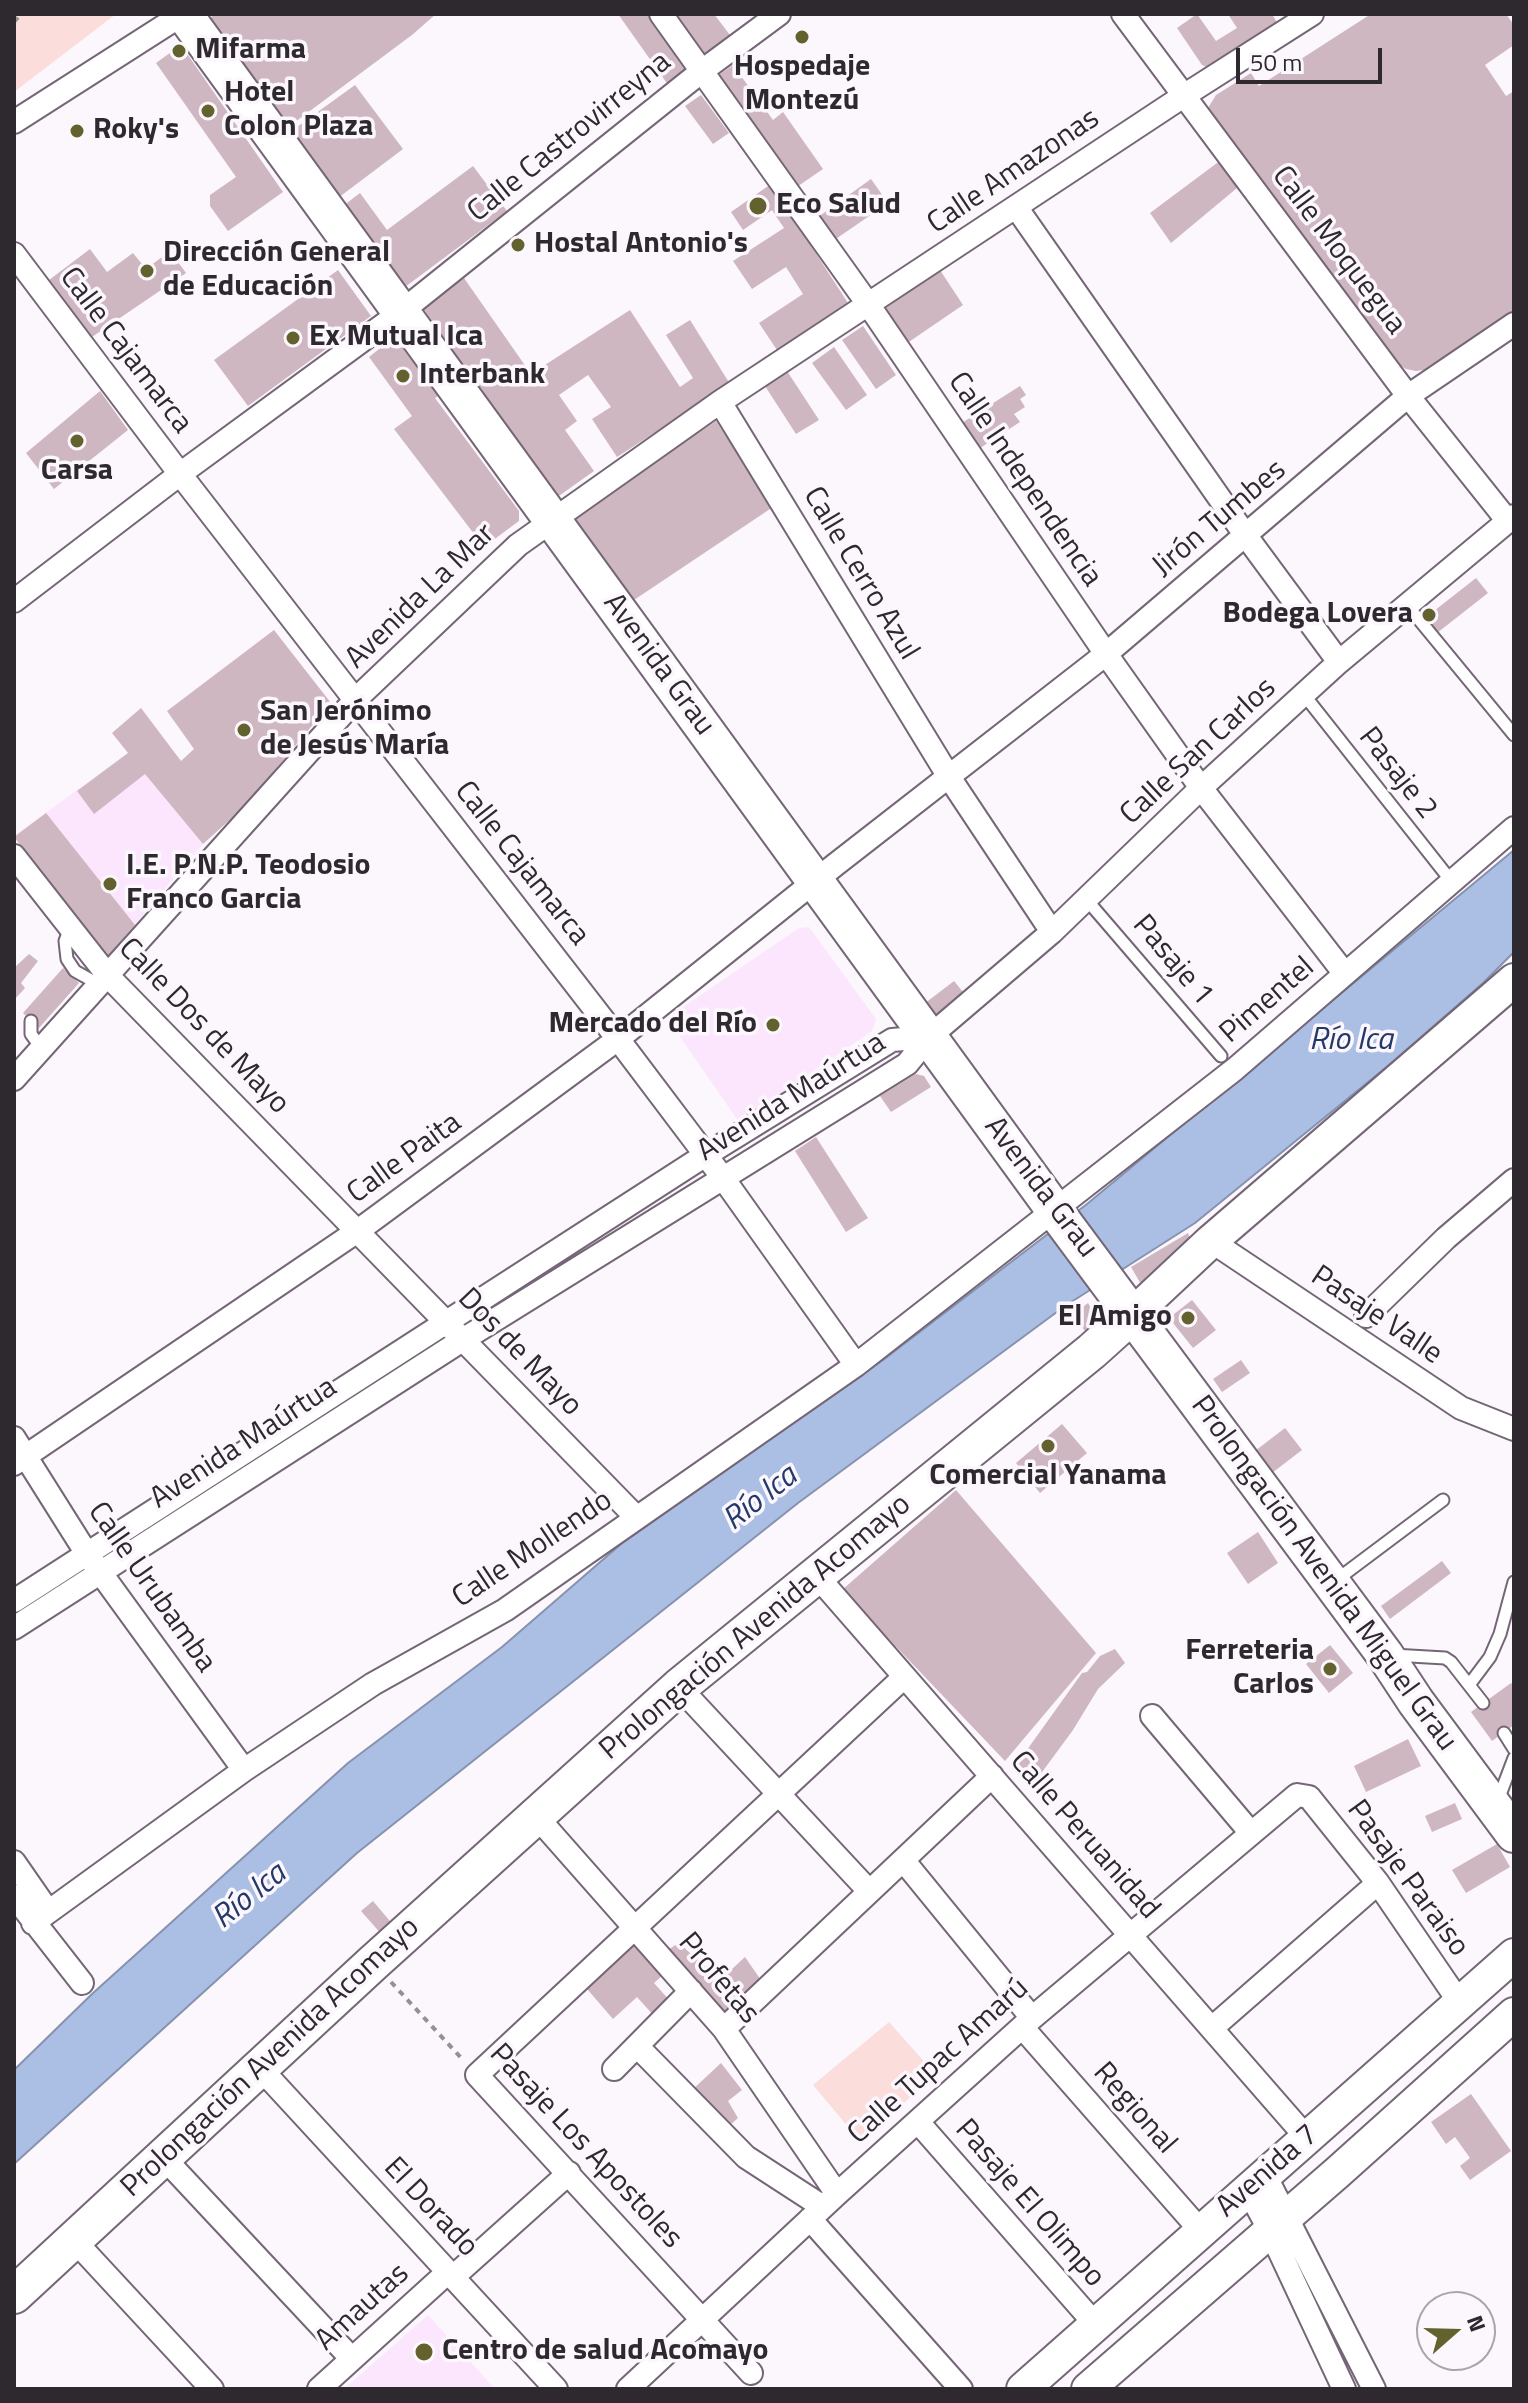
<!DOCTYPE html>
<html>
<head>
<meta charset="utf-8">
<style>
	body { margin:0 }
	#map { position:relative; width:1528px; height:2403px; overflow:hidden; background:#fcf6fd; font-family:"Titillium Web",sans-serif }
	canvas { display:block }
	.frame { position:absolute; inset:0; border:16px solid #2e292f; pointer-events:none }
	.north { position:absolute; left:1416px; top:2291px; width:80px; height:80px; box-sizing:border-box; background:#fcf6fd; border:2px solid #aaa4ab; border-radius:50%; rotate:70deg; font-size:22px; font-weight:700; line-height:32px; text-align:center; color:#2e292f }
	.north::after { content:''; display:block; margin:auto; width:28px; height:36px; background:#63622f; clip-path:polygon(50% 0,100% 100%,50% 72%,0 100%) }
	.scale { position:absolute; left:1236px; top:48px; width:146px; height:36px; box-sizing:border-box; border:4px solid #2e292f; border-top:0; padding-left:10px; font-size:24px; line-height:28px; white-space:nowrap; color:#2e292f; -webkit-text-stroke:6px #fcf6fd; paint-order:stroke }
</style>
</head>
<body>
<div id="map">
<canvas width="1528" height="2403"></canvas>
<div class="frame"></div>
<div class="north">N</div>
<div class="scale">50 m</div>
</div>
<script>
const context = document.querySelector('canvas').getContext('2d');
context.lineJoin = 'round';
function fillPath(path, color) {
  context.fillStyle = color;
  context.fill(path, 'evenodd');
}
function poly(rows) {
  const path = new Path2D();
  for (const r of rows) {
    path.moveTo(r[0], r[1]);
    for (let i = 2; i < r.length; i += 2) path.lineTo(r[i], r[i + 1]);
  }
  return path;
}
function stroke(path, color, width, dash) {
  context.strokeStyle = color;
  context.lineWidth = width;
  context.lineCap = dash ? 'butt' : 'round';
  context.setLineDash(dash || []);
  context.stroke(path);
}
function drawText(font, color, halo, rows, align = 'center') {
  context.font = font + ' "Titillium Web",sans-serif';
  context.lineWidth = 7;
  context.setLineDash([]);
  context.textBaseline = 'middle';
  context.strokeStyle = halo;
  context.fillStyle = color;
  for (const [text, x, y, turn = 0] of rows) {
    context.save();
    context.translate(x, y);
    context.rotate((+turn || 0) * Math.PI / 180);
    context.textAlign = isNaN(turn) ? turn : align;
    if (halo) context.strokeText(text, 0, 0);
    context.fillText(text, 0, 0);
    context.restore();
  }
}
fillPath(poly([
	[128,753,203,844,108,956,14,836],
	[809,927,876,1019,872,1031,739,1122,667,1018,799,928],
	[428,2315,495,2389,344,2389]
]), '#fbe6fe');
fillPath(poly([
	[14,14,116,14,14,92],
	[889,2022,936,2075,860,2141,813,2085]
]), '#fbdddc');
const water = poly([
	[1514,850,1514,952,1483,983,1389,1065,1195,1223,1065,1306,798,1503,357,1853,14,2164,14,2070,92,1994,348,1763,502,1647,621,1544,883,1360,1087,1204,1514,850]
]);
fillPath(water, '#abbfe5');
stroke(water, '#8692ae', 2);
fillPath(poly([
	[215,14,436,14,412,35,287,128,210,18],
	[618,14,650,14,693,75,671,89],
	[673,14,714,14,736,43,706,65],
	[1197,14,1216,41,1237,28,1228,14,1272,14,1278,24,1211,69,1202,65,1177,28],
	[1371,14,1506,14,1514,25,1514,45,1485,65,1506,96,1514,91,1514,310,1424,370,1416,371,1406,369,1397,364,1208,108,1216,95,1251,73,1259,86],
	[181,45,283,192,228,231,210,206,210,195,236,177,156,63],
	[733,65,773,120,783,112,823,169,788,193,709,82],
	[355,85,403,149,338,198,290,132],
	[701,95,729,133,713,144,685,106],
	[1221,160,1243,183,1171,243,1150,213],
	[473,166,507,211,405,287,343,206,360,193,387,230],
	[871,179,888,203,830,243,814,220],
	[771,184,848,303,777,350,759,323,803,294,786,267,752,289,733,261,784,228,772,210,743,230,731,212],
	[90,249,107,272,133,253,146,269,170,251,186,273,92,337,49,280],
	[338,270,371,316,248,406,214,360],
	[940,270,963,305,897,350,877,314],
	[464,278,531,374,630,310,680,387,693,378,666,335,690,320,730,384,617,457,592,419,611,407,588,375,559,395,577,421,565,430,594,471,556,498,423,308],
	[863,326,896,375,876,389,842,340],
	[394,337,438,396,435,398,519,511,519,521,484,547,394,429,412,416,369,357],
	[834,347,867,395,846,410,812,363],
	[787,371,819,420,796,434,765,386],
	[1020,386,1026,395,1020,399,1025,407,1014,414,1020,422,974,452,957,426],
	[100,391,128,430,54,489,26,453],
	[716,421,773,507,628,604,571,518],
	[1476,578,1488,593,1437,633,1425,618],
	[274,630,331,703,244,807,203,844,145,774,94,814,77,791,128,753,112,733,141,708,181,761,194,749,167,711],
	[46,813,135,925,108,956,14,837],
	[29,954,38,961,21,983,25,988,14,1000,14,968],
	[63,968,79,983,39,1028,23,1013],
	[954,981,967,997,937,1021,924,1004],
	[916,1074,924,1076,931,1087,891,1112,880,1096],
	[816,1137,868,1218,846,1232,795,1151],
	[1188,1233,1193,1245,1142,1286,1131,1267],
	[1192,1300,1216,1330,1193,1348,1169,1318],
	[1099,1302,1108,1314,1085,1331,1073,1314,1088,1303,1091,1308],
	[1241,1360,1250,1373,1222,1392,1213,1379],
	[1062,1424,1087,1453,1040,1493,1016,1463],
	[1285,1428,1302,1450,1272,1473,1255,1451],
	[956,1490,1096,1653,1005,1761,842,1590],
	[1258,1532,1278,1563,1248,1584,1227,1553],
	[1442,1561,1451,1573,1390,1619,1381,1606],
	[1330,1645,1353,1673,1329,1693,1306,1664],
	[1115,1649,1125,1663,1098,1689,1073,1730,1034,1783,1014,1768,1082,1673,1087,1672,1100,1656],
	[1511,1683,1514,1686,1514,1725,1492,1741,1471,1712],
	[1408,1739,1421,1766,1366,1792,1354,1766],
	[1455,1803,1462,1819,1432,1832,1425,1816],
	[1497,1844,1510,1867,1466,1893,1452,1870],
	[373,1901,394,1926,383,1936,361,1911],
	[630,1938,663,1975,654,1983,671,2002,655,2017,637,1997,613,2019,581,1982],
	[679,1943,720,1980,745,1957,763,1983,726,2017,664,1952],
	[721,2063,742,2090,728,2101,738,2118,722,2132,690,2092],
	[1471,2094,1511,2151,1470,2180,1460,2166,1470,2158,1455,2137,1446,2144,1431,2122]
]), '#ceb7c1');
const lane = poly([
	[1407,605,1514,735],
	[1305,696,1452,882],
	[1086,899,1221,1056],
	[70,928,65,941,67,959,75,971,100,985],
	[31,1021,31,1034,42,1049],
	[1335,1581,1443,1500],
	[1393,1655,1445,1658,1451,1662,1483,1703],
	[1469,1685,1490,1657,1500,1634,1514,1582],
	[1504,1733,1514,1749],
	[1498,1800,1514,1758]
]);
const street = poly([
	[661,14,868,304,1106,654,1201,788,1345,974],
	[1123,14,1408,396,1507,520],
	[14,122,183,14],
	[1016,207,1246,536,1339,662],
	[14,254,180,474,618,1039,723,1178,856,1365],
	[720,402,949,777,1052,932],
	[14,601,180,474,401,312,702,71,779,14],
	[14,856,109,977,636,1517],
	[14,1079,356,699,518,545,720,402,1185,95,1312,14],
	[1211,1241,1461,1408,1514,1429],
	[1366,1316,1446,1238,1514,1180],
	[14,1438,87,1554,244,1770],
	[14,1464,359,1230,618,1039,835,865,1106,654,1408,396,1514,324],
	[816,1575,1307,2138],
	[14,1601,704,1156,892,1040,929,1037],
	[14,1628,464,1339,907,1064,929,1037,1052,932,1201,788,1339,662,1514,516],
	[679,1687,869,1891],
	[1152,1716,1251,1833],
	[536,1816,724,2029,837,2194],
	[903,1860,1032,2018],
	[14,1862,48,1911],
	[14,1896,82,1983],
	[33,1923,244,1770,373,1684,505,1610,856,1365,1235,1069,1514,828],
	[1022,2027,1201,2231],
	[1212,2028,1378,1883],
	[724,2029,992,1776],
	[637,2046,746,2157,823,2207],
	[260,2068,556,2389],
	[614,2069,691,1991],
	[918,2122,1096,2325],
	[163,2157,352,2359],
	[1265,2175,1374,2389],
	[1248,2190,1270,2231,1344,2389],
	[810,2219,961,2389],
	[73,2239,212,2389],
	[453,2277,569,2173],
	[751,2373,477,2075,903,1678],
	[319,2389,448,2272],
	[628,2389,837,2194,1032,2018,1297,1795,1309,1797,1378,1883,1460,2003]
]);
const secondary = poly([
	[1132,1315,1211,1241,1514,980],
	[1023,2389,1514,1955],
	[1088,2389,1338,2172,1514,2014]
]);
const primary = poly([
	[184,14,1061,1219,1385,1655,1416,1702,1514,1834],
	[14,2295,373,1963,679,1687,1092,1351,1132,1315]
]);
stroke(lane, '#746676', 15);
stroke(street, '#746676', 26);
stroke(secondary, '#746676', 36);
stroke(primary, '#746676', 40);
stroke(poly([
	[14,22,21,14],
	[391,1982,464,2061]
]), '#959096', 4, [6, 6]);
stroke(lane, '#fff', 11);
stroke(street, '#fff', 22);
stroke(secondary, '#fff', 32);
stroke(primary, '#fff', 36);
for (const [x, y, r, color] of [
	[802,37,8,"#63622f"],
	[179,51,8,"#63622f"],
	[208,111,8,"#63622f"],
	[77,131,8,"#63622f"],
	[758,206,10,"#63622f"],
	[518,245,8,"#63622f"],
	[147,271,8,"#63622f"],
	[293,338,8,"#63622f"],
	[403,376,8,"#63622f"],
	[77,441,8,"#63622f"],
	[1429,615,8,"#63622f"],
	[244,730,8,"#63622f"],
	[110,884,8,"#63622f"],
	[773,1025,8,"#63622f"],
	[1188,1318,8,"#63622f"],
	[1048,1446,8,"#63622f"],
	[1330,1669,8,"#63622f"],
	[424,2352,10,"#63622f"]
]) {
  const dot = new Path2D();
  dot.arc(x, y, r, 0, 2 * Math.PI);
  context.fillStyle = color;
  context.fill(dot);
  stroke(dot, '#fcf6fd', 3);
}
drawText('bold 30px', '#2e292f', '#fcf6fd', [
	["Mifarma",195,51],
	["Hospedaje",802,68,"center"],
	["Montezú",802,102,"center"],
	["Hotel",224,94],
	["Colon Plaza",224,128],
	["Roky's",93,131],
	["Eco Salud",776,206],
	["Hostal Antonio's",534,245],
	["Dirección General",163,254],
	["de Educación",163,288],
	["Ex Mutual Ica",309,338],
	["Interbank",419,376],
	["Carsa",77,472,"center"],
	["Bodega Lovera",1413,615,"right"],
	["San Jerónimo",260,713],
	["de Jesús María",260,747],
	["I.E. P.N.P. Teodosio",126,867],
	["Franco Garcia",126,901],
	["Mercado del Río",757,1025,"right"],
	["El Amigo",1172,1318,"right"],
	["Comercial Yanama",1048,1477,"center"],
	["Ferreteria",1314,1652,"right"],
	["Carlos",1314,1686,"right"],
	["Centro de salud Acomayo",442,2352]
], 'left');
drawText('30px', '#2e292f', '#fcf6fd', [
	["Calle Castrovirreyna",570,138,-39],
	["Calle Amazonas",1014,172,-34],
	["Calle Moquegua",1338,251,53],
	["Calle Cajamarca",125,351,53],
	["Calle Independencia",1024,480,56],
	["Jirón Tumbes",1220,519,-40],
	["Calle Cerro Azul",860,574,59],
	["Avenida La Mar",421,597,-44],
	["Avenida Grau",658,665,54],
	["Calle San Carlos",1199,752,-43],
	["Pasaje 2",1397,774,52],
	["Calle Cajamarca",521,864,52],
	["Pasaje 1",1172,961,50],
	["Pimentel",1268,1001,-41],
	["Calle Dos de Mayo",203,1027,46],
	["Avenida Maúrtua",792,1098,-32],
	["Calle Paita",405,1159,-36],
	["Avenida Grau",1040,1188,53],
	["Pasaje Valle",1376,1316,34],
	["Dos de Mayo",519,1353,46],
	["Avenida Maúrtua",244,1444,-33],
	["Calle Mollendo",533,1550,-34],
	["Prolongación Avenida Miguel Grau",1323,1574,54],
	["Calle Urubamba",151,1588,55],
	["Prolongación Avenida Acomayo",756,1628,-40],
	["Calle Peruanidad",1084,1836,49],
	["Pasaje Paraiso",1407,1879,54],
	["Profetas",718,1979,50],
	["Prolongación Avenida Acomayo",271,2058,-43],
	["Calle Tupac Amarú",939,2062,-42],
	["Regional",1134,2109,49],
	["Pasaje Los Apostoles",585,2147,47],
	["Avenida 7",1268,2172,-41],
	["Pasaje El Olimpo",1029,2204,49],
	["El Dorado",430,2208,47],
	["Amautas",363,2308,-42]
]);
drawText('italic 32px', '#223969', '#fcf6fd', [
	["Río Ica",1351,1041],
	["Río Ica",761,1499,-38],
	["Río Ica",250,1897,-39]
]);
</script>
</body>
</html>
